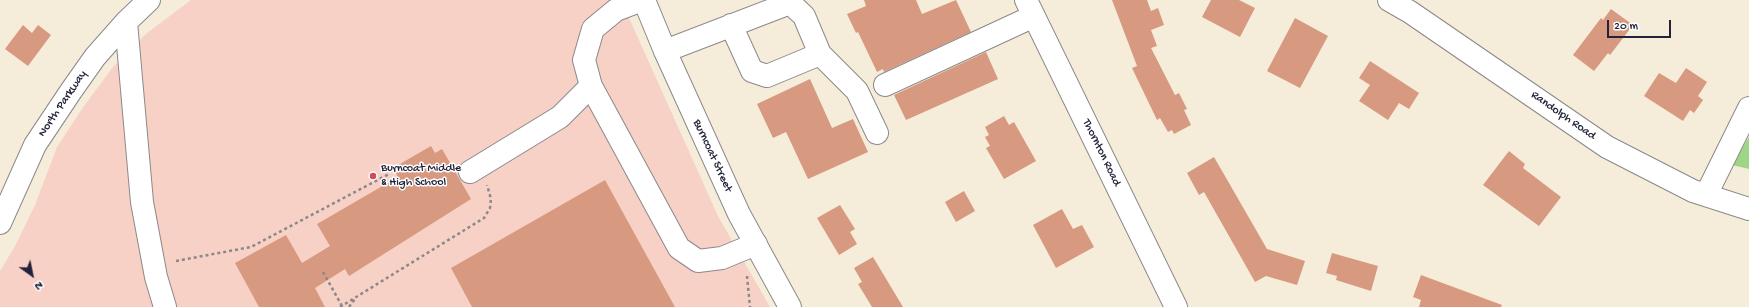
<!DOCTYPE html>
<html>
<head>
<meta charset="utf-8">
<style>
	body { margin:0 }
	#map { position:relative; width:1749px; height:307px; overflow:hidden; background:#f5edda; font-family:"Gochi Hand",sans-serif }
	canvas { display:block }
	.north { position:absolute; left:12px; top:255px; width:40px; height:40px; -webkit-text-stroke:3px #fff; paint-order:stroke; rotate:147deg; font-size:11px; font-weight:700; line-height:16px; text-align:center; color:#22223b }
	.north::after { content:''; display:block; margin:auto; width:14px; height:18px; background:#22223b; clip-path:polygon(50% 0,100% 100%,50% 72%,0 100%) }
	.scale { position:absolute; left:1607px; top:20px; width:64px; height:18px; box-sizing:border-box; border:2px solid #22223b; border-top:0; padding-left:5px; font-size:12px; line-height:14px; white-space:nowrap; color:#22223b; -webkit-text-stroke:3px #fff; paint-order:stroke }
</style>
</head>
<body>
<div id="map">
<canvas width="1749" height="307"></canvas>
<div class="north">N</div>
<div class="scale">20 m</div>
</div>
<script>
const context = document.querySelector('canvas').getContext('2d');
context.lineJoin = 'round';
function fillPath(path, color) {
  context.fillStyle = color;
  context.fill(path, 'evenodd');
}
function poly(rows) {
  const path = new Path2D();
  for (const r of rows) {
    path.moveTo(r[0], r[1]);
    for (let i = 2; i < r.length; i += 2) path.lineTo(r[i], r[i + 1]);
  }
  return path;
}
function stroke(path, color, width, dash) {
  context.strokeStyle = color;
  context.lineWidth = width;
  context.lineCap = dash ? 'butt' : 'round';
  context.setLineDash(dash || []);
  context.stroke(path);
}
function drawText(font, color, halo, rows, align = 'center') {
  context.font = font + ' "Gochi Hand",sans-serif';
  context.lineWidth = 3;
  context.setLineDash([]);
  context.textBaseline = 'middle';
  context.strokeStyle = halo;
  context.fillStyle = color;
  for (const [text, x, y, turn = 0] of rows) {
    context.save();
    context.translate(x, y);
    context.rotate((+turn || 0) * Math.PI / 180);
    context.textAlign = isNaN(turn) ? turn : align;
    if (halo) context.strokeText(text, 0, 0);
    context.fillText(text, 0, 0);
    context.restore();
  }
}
fillPath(poly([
	[191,0,621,0,718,216,770,307,0,307,0,271,15,246,35,205,57,147,84,106,113,67,147,33]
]), '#f7d1c6');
fillPath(poly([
	[1749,137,1749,169,1732,165]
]), '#9ed586');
fillPath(poly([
	[864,0,916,0,922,14,956,0,971,32,884,72,883,69,877,72,858,32,856,33,847,14,866,6],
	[1112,0,1147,0,1151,11,1158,8,1164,25,1151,30,1157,46,1151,48,1175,95,1179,93,1187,109,1184,110,1191,125,1174,134,1172,130,1168,132,1160,118,1157,120,1132,68,1137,66],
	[1211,0,1239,0,1255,8,1240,37,1202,17],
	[1611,9,1633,25,1610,55,1608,53,1594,71,1573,55,1601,18,1603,20],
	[1295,18,1328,36,1300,88,1267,71],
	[23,25,32,33,38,25,51,35,28,66,5,49],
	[986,52,998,79,906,120,894,95],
	[1370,61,1419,93,1409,109,1399,103,1388,120,1359,101,1370,85,1359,78],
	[1686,68,1707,82,1698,96,1703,100,1694,113,1690,110,1683,121,1644,96,1659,73,1676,83],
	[810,79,832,128,853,119,868,152,808,179,786,132,773,138,757,104],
	[1004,116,1009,125,1014,122,1036,161,1004,179,986,148,990,146,985,137,989,135,985,127],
	[431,146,435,153,442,149,471,199,349,276,345,269,315,288,325,307,259,307,235,263,286,235,302,263,330,246,317,224,398,177,393,168],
	[1509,151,1525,164,1523,168,1561,197,1539,226,1483,185],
	[1214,157,1267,249,1305,261,1297,285,1266,276,1255,282,1204,192,1199,195,1187,173],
	[605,180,675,307,472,307,451,268],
	[964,191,975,211,956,222,945,202],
	[840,205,855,229,850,232,857,244,839,255,817,218],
	[1062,209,1073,229,1082,225,1094,247,1056,268,1033,225],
	[1332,253,1378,266,1371,291,1336,280,1337,276,1326,273],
	[873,257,903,307,872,307,858,284,862,282,854,268],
	[1421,275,1502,305,1501,307,1419,307,1421,300,1413,297]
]), '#d7997f');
const minor = poly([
	[642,0,616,10,593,29,584,60,591,86,679,248,698,261,722,258,756,244],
	[1026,0,1176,307],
	[1389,0,1410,12,1607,147,1693,191,1749,209],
	[126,22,142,202,156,277,165,307],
	[731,25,752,71,767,76,820,54],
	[665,51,790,3,804,16,820,54,857,91,877,133],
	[885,85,1034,16],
	[470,172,560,117,591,86],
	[1706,195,1749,108],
	[0,223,35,145,71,91,95,57,126,22,149,0]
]);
const major = poly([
	[644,0,665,51,739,214,790,307]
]);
stroke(minor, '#8c888a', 24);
stroke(major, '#8c888a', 24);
stroke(poly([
	[176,261,251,247,389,174],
	[323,272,342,306],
	[747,276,750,307],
	[340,307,484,218,490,208,491,199,487,185],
	[349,307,355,299]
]), '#8c888a', 2.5, [3, 3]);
stroke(minor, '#fff', 22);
stroke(major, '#fff', 22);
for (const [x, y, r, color] of [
	[373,176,4,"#d1495b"]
]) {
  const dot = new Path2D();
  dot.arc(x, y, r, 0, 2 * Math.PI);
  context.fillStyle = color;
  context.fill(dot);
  stroke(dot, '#fff', 1.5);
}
drawText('12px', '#22223b', '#fff', [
	["North Parkway",63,104,-56],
	["Randolph Road",1563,116,35],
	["Thornton Road",1101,153,64],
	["Burncoat Street",712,156,65]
]);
drawText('12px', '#22223b', '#fff', [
	["Burncoat Middle",381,169],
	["& High School",381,183]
], 'left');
</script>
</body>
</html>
